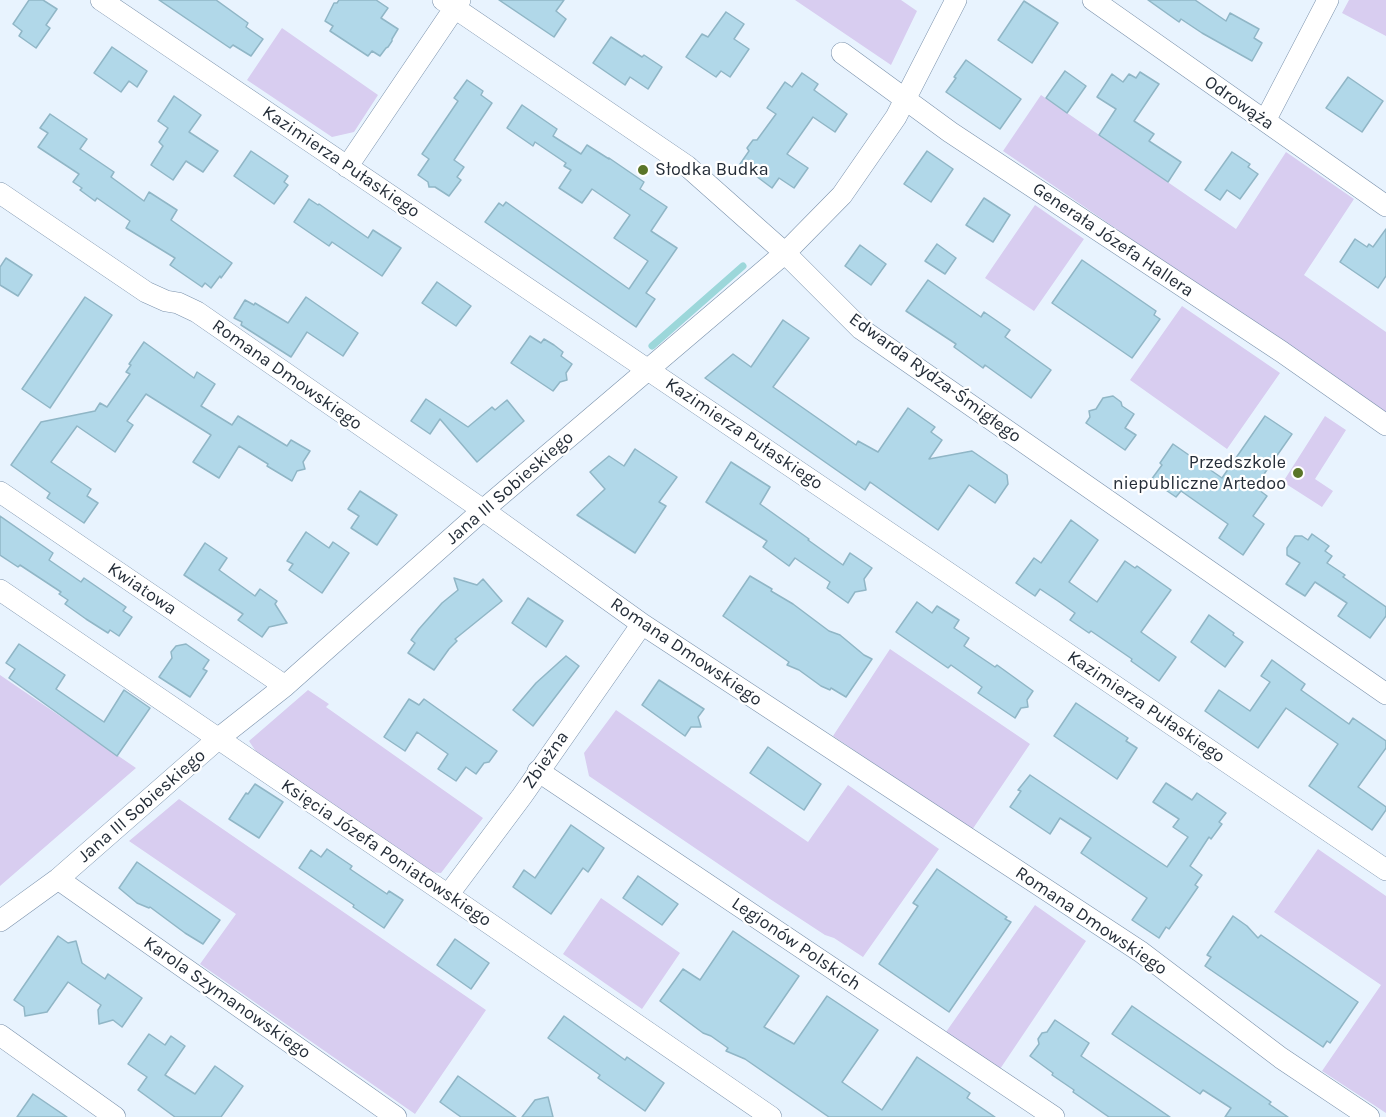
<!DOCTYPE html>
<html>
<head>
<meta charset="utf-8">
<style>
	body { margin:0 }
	canvas { display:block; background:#e8f3fe }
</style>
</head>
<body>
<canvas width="1386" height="1117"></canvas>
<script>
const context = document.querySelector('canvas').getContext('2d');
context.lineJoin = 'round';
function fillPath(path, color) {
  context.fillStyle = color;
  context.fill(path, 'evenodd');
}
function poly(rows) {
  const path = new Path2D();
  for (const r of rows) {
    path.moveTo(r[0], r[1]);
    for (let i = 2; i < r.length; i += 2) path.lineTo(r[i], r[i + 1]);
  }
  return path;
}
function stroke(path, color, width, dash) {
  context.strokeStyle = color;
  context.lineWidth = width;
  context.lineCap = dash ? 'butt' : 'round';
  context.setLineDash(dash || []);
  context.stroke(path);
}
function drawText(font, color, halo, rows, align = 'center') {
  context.font = font + ' Karla,sans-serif';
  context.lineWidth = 4.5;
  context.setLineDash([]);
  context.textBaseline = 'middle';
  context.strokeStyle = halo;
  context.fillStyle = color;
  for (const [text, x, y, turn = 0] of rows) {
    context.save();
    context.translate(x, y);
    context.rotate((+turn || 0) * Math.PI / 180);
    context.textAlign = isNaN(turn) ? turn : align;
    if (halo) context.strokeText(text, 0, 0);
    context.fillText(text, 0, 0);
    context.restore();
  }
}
fillPath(poly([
	[795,0,901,0,917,11,891,65],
	[1349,0,1386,0,1386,36,1342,13],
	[282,28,378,95,354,132,332,137,247,80],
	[1041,95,1236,229,1286,152,1354,199,1304,275,1386,332,1386,414,1003,151],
	[1035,205,1084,239,1034,311,985,278],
	[1182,306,1280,373,1227,449,1130,380],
	[1325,416,1346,430,1315,479,1333,491,1322,507,1283,482],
	[890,649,1030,744,972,830,833,736],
	[0,675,136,768,0,886],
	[308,690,329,704,326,707,483,818,441,873,431,872,257,753,249,741],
	[616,710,808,842,848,785,939,849,863,957,834,938,825,935,770,899,589,776,584,753],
	[179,799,486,1010,415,1114,200,964,236,914,129,841],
	[1318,849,1386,896,1386,1113,1322,1071,1381,985,1274,912],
	[601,898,680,953,642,1009,563,954],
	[1035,905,1086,941,1000,1069,946,1032]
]), '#d8cdf0');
stroke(poly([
	[652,346,743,266]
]), '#9cd7da', 7);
const building = poly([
	[29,0,43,0,57,9,46,25,50,28,36,48,19,36,22,31,13,24,29,0],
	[159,0,216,0,248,23,246,27,263,39,251,56,233,45,230,48,159,0],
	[339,0,376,0,388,8,381,18,398,29,392,39,392,41,388,47,386,48,380,56,372,51,368,56,330,31,333,26,325,21,334,3,337,3,339,0],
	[499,0,564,0,556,11,566,19,554,37,499,0],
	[1148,0,1195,0,1226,21,1230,13,1259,29,1254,38,1262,43,1252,61,1202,33,1181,19,1179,22,1148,0],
	[1024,1,1058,23,1032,63,998,40,1024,1],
	[726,12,744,24,734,39,749,49,730,77,721,71,716,77,686,57,702,34,708,37,726,12],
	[611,37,642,57,644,55,662,67,648,89,630,77,625,85,593,63,611,37],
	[112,47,147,71,137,87,129,81,121,92,94,73,112,47],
	[966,60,1021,99,1000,129,946,92,956,78,954,77,966,60],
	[1065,71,1086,86,1067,113,1046,98,1065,71],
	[1140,72,1159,84,1134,121,1154,134,1149,141,1181,162,1168,182,1099,135,1116,109,1097,97,1112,74,1123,82,1129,74,1136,78,1140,72],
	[802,73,818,84,814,90,847,114,835,132,813,117,787,154,808,168,794,188,779,178,772,188,740,164,749,151,747,148,753,140,757,140,776,114,767,108,785,82,792,87,802,73],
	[1348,77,1383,101,1362,132,1326,108,1348,77],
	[467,80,483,91,481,95,492,103,454,160,464,167,457,177,461,180,449,196,435,187,429,187,428,182,418,175,429,159,422,154,458,101,454,98,467,80],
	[174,96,201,115,189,132,218,151,203,172,186,161,173,180,151,165,163,146,159,142,168,128,158,121,174,96],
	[522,105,557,129,553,136,581,154,587,145,609,159,609,158,644,182,640,189,667,207,651,231,677,248,646,293,655,299,636,327,485,222,499,203,503,206,506,202,629,289,648,261,614,238,630,215,592,189,582,203,559,188,571,170,564,166,566,163,535,142,533,146,507,128,522,105],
	[50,114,87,139,80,149,114,172,111,177,144,201,149,192,177,210,171,220,232,263,221,278,220,276,211,288,205,283,202,287,170,265,175,258,126,228,130,221,97,198,95,201,80,190,82,188,73,182,79,174,38,147,48,133,40,128,50,114],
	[251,151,288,176,284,182,288,185,274,204,234,176,251,151],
	[927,151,953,169,931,202,904,184,927,151],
	[1232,152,1250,164,1248,167,1258,174,1240,199,1227,190,1220,200,1205,190,1232,152],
	[984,198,1010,215,993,242,966,225,984,198],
	[309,199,318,205,319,204,368,238,373,230,401,248,382,276,332,242,329,246,294,222,309,199],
	[1386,229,1386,276,1378,288,1340,262,1355,239,1367,247,1369,244,1373,247,1386,229],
	[937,244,956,258,945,274,925,261,937,244],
	[860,245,886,264,871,285,845,266,860,245],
	[6,258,32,275,18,296,0,285,0,267,6,258],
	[1082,260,1156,311,1154,315,1160,319,1132,358,1052,303,1082,260],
	[928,280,981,317,984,312,1010,330,1005,337,1051,370,1031,398,985,365,983,368,954,347,956,344,906,311,928,280],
	[437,282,471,306,456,326,422,303,437,282],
	[85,297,112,315,50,408,22,389,85,297],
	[306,297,358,333,343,356,307,332,291,357,241,325,242,322,234,318,245,300,254,305,255,303,288,323,306,297],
	[783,320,809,338,773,387,856,445,858,441,878,452,908,408,935,427,931,432,942,440,929,459,972,451,1007,475,1008,484,995,503,969,485,938,530,870,482,865,490,705,378,733,354,751,367,783,320],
	[530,336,541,343,544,339,554,345,563,352,561,356,572,364,566,373,567,380,560,382,553,391,511,363,530,336],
	[144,342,194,378,197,372,215,384,201,406,232,425,238,416,287,446,291,440,310,451,303,462,305,469,297,471,292,481,267,466,268,464,239,446,219,478,193,462,211,435,146,394,127,421,133,425,115,452,77,426,51,462,91,489,87,496,98,503,84,523,47,498,50,493,11,465,41,422,95,411,100,403,107,407,130,374,126,372,131,365,129,364,144,342],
	[1113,396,1121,402,1122,406,1134,414,1125,428,1136,435,1125,450,1086,423,1090,417,1089,411,1096,409,1103,398,1113,396],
	[426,399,468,427,492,407,495,410,507,400,524,421,477,462,440,419,430,434,411,421,426,399],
	[1265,416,1292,434,1255,487,1267,496,1253,516,1264,524,1243,555,1219,538,1228,524,1181,491,1176,497,1151,480,1162,465,1160,463,1173,444,1222,478,1265,416],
	[635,449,677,477,659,502,666,506,635,553,577,515,605,489,590,472,609,456,624,466,635,449],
	[731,462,770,487,760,504,809,539,808,540,843,565,850,553,872,568,864,579,866,590,855,592,848,603,827,588,830,582,795,558,789,566,763,547,767,541,706,502,731,462],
	[360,491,397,515,377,545,351,528,359,516,348,509,360,491],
	[0,516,53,553,49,560,81,582,84,578,126,607,123,611,132,617,119,636,110,630,108,633,86,619,65,604,68,600,59,594,61,592,20,565,18,567,0,555,0,516],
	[1071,520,1098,540,1069,582,1097,602,1125,561,1135,568,1137,566,1171,590,1141,632,1176,657,1159,681,1131,661,1132,659,1091,631,1089,633,1070,620,1075,613,1058,601,1040,589,1035,596,1016,583,1034,558,1041,563,1071,520],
	[306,532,329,548,333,542,349,553,322,593,289,570,293,564,287,561,306,532],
	[1312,534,1329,546,1325,551,1332,556,1327,563,1345,575,1343,577,1386,607,1386,616,1370,638,1338,616,1347,603,1315,582,1305,596,1286,584,1300,563,1287,555,1287,548,1295,536,1302,536,1308,540,1312,534],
	[205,543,227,558,219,570,255,596,260,589,277,601,275,604,287,623,269,627,262,637,238,620,243,614,184,575,205,543],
	[750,576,772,589,771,591,793,604,829,631,840,635,864,655,872,659,846,697,831,688,830,690,821,686,799,670,787,665,789,662,723,616,750,576],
	[454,578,477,585,483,579,502,601,455,639,457,641,449,649,434,670,408,653,415,643,411,640,419,629,442,603,458,590,454,578],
	[528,598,563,621,546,647,512,623,528,598],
	[917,602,932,613,937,606,959,620,954,628,969,638,964,646,995,667,997,665,1033,691,1027,700,1028,707,1021,708,1015,718,978,693,982,687,951,665,948,668,896,632,917,602],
	[1209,615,1234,633,1233,635,1243,642,1225,667,1191,642,1209,615],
	[19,644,65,675,56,689,104,722,124,690,150,708,117,756,9,678,15,669,6,663,19,644],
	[186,644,209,660,203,669,207,671,190,697,159,677,172,658,171,652,176,646,186,644],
	[566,656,579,666,533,726,513,710,536,683,566,656],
	[1272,660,1305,684,1301,690,1349,724,1353,718,1386,741,1386,748,1358,787,1386,807,1386,810,1372,830,1309,786,1338,744,1286,708,1258,748,1205,711,1219,690,1250,711,1270,682,1261,676,1272,660],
	[659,680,704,709,698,717,701,727,691,727,685,736,642,705,659,680],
	[409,699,419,705,424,699,497,751,489,762,484,763,476,774,466,767,456,781,438,769,448,754,417,732,405,751,384,737,409,699],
	[1076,703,1128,738,1126,741,1137,748,1117,779,1054,736,1076,703],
	[768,747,821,784,804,810,750,773,768,747],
	[1030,775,1167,867,1188,837,1173,827,1179,819,1153,802,1166,783,1192,800,1197,793,1226,813,1219,822,1222,824,1211,839,1209,837,1190,866,1202,875,1195,885,1198,887,1169,929,1166,927,1159,938,1132,920,1147,898,1081,853,1091,838,1060,818,1050,834,1010,807,1021,791,1018,790,1030,775],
	[255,784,283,802,259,838,229,819,246,793,248,794,255,784],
	[571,825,604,848,588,872,583,868,551,914,513,887,524,870,535,878,571,825],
	[327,849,352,866,350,869,387,894,389,891,403,900,384,928,353,907,354,905,299,868,311,850,321,857,327,849],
	[137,862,220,920,203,944,185,933,150,907,149,908,137,903,119,888,137,862],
	[937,869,1007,917,1005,919,1011,922,949,1012,879,964,918,906,913,903,937,869],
	[638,876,678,904,662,925,623,898,638,876],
	[1233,916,1247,926,1258,938,1261,935,1358,1002,1330,1043,1327,1041,1323,1047,1205,966,1211,957,1207,955,1233,916],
	[733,931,799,976,764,1027,794,1044,827,996,878,1030,842,1082,882,1110,917,1057,970,1093,967,1098,995,1117,829,1117,745,1059,726,1051,728,1048,711,1036,703,1033,660,1001,683,969,700,980,733,931],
	[58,936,68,943,76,941,82,963,105,979,108,974,142,998,122,1027,113,1020,99,1024,98,1010,101,1005,68,982,47,1012,25,1016,24,1007,14,1000,58,936],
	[455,939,489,963,471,989,437,965,455,939],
	[1132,1006,1271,1102,1269,1104,1288,1117,1225,1117,1231,1108,1203,1090,1200,1094,1112,1034,1132,1006],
	[564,1016,625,1060,627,1057,664,1083,645,1111,598,1078,600,1075,548,1038,564,1016],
	[1055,1020,1089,1043,1081,1056,1170,1117,1109,1117,1073,1092,1074,1090,1052,1075,1053,1073,1030,1056,1039,1044,1038,1039,1042,1033,1047,1032,1055,1020],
	[149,1034,165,1045,171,1036,185,1046,165,1075,195,1094,215,1066,243,1086,221,1117,175,1117,138,1090,147,1077,128,1064,149,1034],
	[458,1076,516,1117,461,1117,440,1102,458,1076],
	[33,1094,67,1117,17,1117,33,1094],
	[548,1097,553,1117,522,1117,535,1100,548,1097]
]);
fillPath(building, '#b1d8e9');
stroke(building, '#90b6c6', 1.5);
const street = poly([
	[101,0,944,570,1386,870],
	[443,0,687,166,785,253,861,329,1386,694],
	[1093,0,1386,206],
	[842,53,950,132,1282,352,1386,425],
	[1265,121,1328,0],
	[347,167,460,0],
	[0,193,146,292,166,301,178,303,197,312,483,510,642,624,1141,952,1281,1058,1369,1117],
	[0,492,285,686],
	[0,590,448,895,771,1117],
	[538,771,1054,1117],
	[58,879,396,1117],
	[448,895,522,796,642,624],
	[0,921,58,879,219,738,285,686,483,510,785,253,842,195,896,117,956,0],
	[0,1035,115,1117]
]);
stroke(street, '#7b92ac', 22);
stroke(street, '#fff', 21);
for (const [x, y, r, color] of [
	[643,170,6,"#5a7528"],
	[1298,473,6,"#5a7528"]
]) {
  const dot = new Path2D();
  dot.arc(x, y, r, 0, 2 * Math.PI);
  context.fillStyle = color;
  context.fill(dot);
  stroke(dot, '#fff', 2);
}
drawText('18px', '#242d38', '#fff', [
	["Odrowąża",1239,103,35],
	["Kazimierza Pułaskiego",341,162,34],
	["Generała Józefa Hallera",1113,240,34],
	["Romana Dmowskiego",287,375,35],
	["Edwarda Rydza-Śmigłego",935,378,36],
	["Kazimierza Pułaskiego",744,434,34],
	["Jana III Sobieskiego",510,488,-41],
	["Kwiatowa",142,589,34],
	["Romana Dmowskiego",686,652,34],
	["Kazimierza Pułaskiego",1146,707,34],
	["Zbieżna",546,760,-55],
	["Jana III Sobieskiego",142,806,-41],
	["Księcia Józefa Poniatowskiego",386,853,34],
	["Romana Dmowskiego",1091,921,34],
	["Legionów Polskich",796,944,34],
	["Karola Szymanowskiego",227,998,35]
]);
drawText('18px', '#242d38', '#fff', [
	["Słodka Budka",655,170],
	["Przedszkole",1286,463,"right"],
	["niepubliczne Artedoo",1286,484,"right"]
], 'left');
</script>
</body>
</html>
